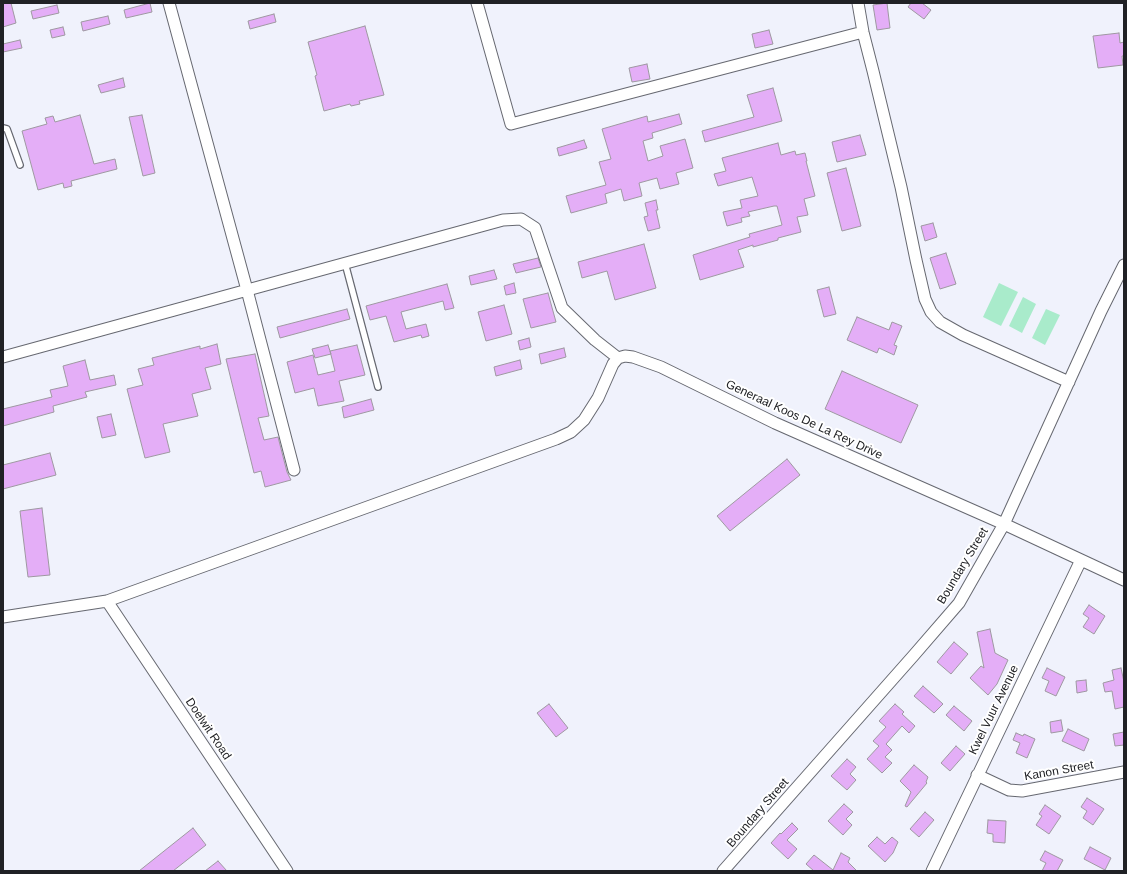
<!DOCTYPE html>
<html>
<head>
<meta charset="utf-8">
<style>
	body { margin:0 }
	#map { position:relative; width:1127px; height:874px; overflow:hidden; background:#f0f2fc; font-family:Arial,sans-serif }
	canvas { display:block }
	.frame { position:absolute; inset:0; border:4px solid #202125; pointer-events:none }
</style>
</head>
<body>
<div id="map">
<canvas width="1127" height="874"></canvas>
<div class="frame"></div>
</div>
<script>
const context = document.querySelector('canvas').getContext('2d');
context.lineJoin = 'round';
function fillPath(path, color) {
  context.fillStyle = color;
  context.fill(path, 'evenodd');
}
function poly(rows) {
  const path = new Path2D();
  for (const r of rows) {
    path.moveTo(r[0], r[1]);
    for (let i = 2; i < r.length; i += 2) path.lineTo(r[i], r[i + 1]);
  }
  return path;
}
function stroke(path, color, width, dash) {
  context.strokeStyle = color;
  context.lineWidth = width;
  context.lineCap = dash ? 'butt' : 'round';
  context.setLineDash(dash || []);
  context.stroke(path);
}
function drawText(font, color, halo, rows, align = 'center') {
  context.font = font + ' Arial,sans-serif';
  context.lineWidth = 4;
  context.setLineDash([]);
  context.textBaseline = 'middle';
  context.strokeStyle = halo;
  context.fillStyle = color;
  for (const [text, x, y, turn = 0] of rows) {
    context.save();
    context.translate(x, y);
    context.rotate((+turn || 0) * Math.PI / 180);
    context.textAlign = isNaN(turn) ? turn : align;
    if (halo) context.strokeText(text, 0, 0);
    context.fillText(text, 0, 0);
    context.restore();
  }
}
fillPath(poly([
	[999,283,1018,292,1001,326,983,317],
	[1023,297,1036,304,1022,333,1009,326],
	[1046,309,1060,315,1045,345,1032,338]
]), '#a9ebcb');
const building = poly([
	[3,3,11,3,16,23,3,27,3,3],
	[150,3,152,12,126,18,124,10,150,3],
	[887,3,890,28,877,30,873,5,887,3],
	[911,3,922,3,931,10,924,19,908,7,911,3],
	[57,5,59,13,33,19,31,11,57,5],
	[274,14,276,22,250,29,248,21,274,14],
	[108,16,110,24,83,31,81,22,108,16],
	[365,26,384,95,359,101,360,104,351,106,350,104,324,111,315,76,317,75,308,42,365,26],
	[63,27,65,35,52,38,50,30,63,27],
	[769,30,773,44,755,48,752,34,769,30],
	[1119,33,1120,43,1124,42,1124,56,1122,56,1123,65,1098,68,1093,36,1119,33],
	[20,40,22,48,3,52,3,44,20,40],
	[647,64,650,79,632,82,629,68,647,64],
	[123,78,125,87,101,93,98,85,123,78],
	[773,88,782,121,705,142,702,131,754,117,747,95,773,88],
	[679,114,682,124,652,133,653,138,643,141,648,161,663,156,660,146,685,139,693,168,676,173,679,184,660,189,657,178,639,183,642,196,624,201,621,189,605,194,607,203,571,213,566,196,606,185,599,162,611,159,602,129,647,116,648,122,679,114],
	[80,115,94,164,115,159,117,169,71,181,72,186,64,188,63,183,38,190,22,131,47,124,45,118,53,116,55,122,80,115],
	[142,115,155,173,143,176,129,117,142,115],
	[860,135,866,155,837,162,832,142,860,135],
	[584,140,587,148,559,156,557,148,584,140],
	[778,143,781,155,795,151,796,155,805,153,807,161,806,161,815,196,804,199,808,215,797,217,801,232,778,238,778,240,753,247,753,245,738,250,744,267,700,280,693,255,750,237,749,234,782,225,777,206,774,206,748,212,750,216,741,218,742,222,727,226,723,212,742,208,740,200,758,196,752,177,718,186,714,174,726,171,722,158,778,143],
	[846,168,861,226,842,231,827,173,846,168],
	[656,200,658,210,656,210,660,228,648,231,644,217,648,216,645,203,656,200],
	[933,223,937,237,925,241,921,226,933,223],
	[644,244,656,288,615,300,607,271,582,278,578,262,644,244],
	[946,253,956,284,940,289,930,258,946,253],
	[538,258,541,267,516,273,513,264,538,258],
	[494,270,497,279,471,285,469,276,494,270],
	[514,283,516,293,506,295,504,286,514,283],
	[447,284,454,308,445,310,443,301,401,312,406,329,426,324,429,336,422,338,421,335,394,342,386,316,370,320,366,306,447,284],
	[829,287,836,314,824,317,817,290,829,287],
	[548,293,556,322,531,328,523,299,548,293],
	[504,305,512,334,486,341,478,312,504,305],
	[347,309,350,319,280,338,277,327,347,309],
	[857,317,889,330,892,322,902,326,894,345,897,346,894,355,879,348,877,353,847,340,857,317],
	[529,338,531,347,520,350,518,341,529,338],
	[217,344,221,364,205,368,211,389,192,394,198,416,163,424,170,452,145,458,127,389,143,385,138,369,154,365,152,358,200,346,200,349,217,344],
	[328,345,331,354,315,358,312,349,328,345],
	[357,345,365,375,339,381,344,401,318,406,314,388,295,393,287,362,313,355,318,375,335,371,330,351,357,345],
	[564,348,566,357,541,364,539,354,564,348],
	[255,354,269,416,258,418,264,440,278,437,287,472,291,480,265,487,261,471,254,473,226,359,255,354],
	[85,360,90,380,114,375,116,385,85,392,87,397,53,406,54,412,3,426,3,409,52,397,50,390,68,386,63,366,85,360],
	[520,360,522,369,496,376,494,367,520,360],
	[842,371,918,405,901,443,825,409,842,371],
	[371,399,374,410,344,418,342,407,371,399],
	[111,414,116,435,102,438,97,417,111,414],
	[50,453,56,475,3,489,3,465,50,453],
	[787,459,800,475,730,531,717,516,787,459],
	[42,508,50,575,28,577,20,511,42,508],
	[1089,605,1105,616,1094,634,1083,627,1089,618,1083,614,1089,605],
	[990,629,995,653,1008,660,997,684,988,695,970,678,981,666,984,668,977,632,990,629],
	[954,642,968,654,951,674,937,662,954,642],
	[1047,668,1065,677,1056,696,1045,691,1049,681,1042,678,1047,668],
	[1121,668,1124,682,1124,707,1115,709,1112,691,1105,692,1103,683,1114,680,1112,670,1121,668],
	[1086,680,1087,691,1077,693,1076,681,1086,680],
	[923,686,943,704,934,713,914,696,923,686],
	[549,704,568,728,556,737,537,713,549,704],
	[895,704,904,712,902,714,915,726,909,733,902,726,886,744,892,750,885,757,892,763,882,773,867,759,879,746,873,741,886,727,879,721,895,704],
	[954,706,972,721,964,731,946,715,954,706],
	[1061,720,1063,731,1051,733,1050,722,1061,720],
	[1068,729,1089,739,1084,751,1062,741,1068,729],
	[1124,732,1124,745,1115,746,1113,734,1124,732],
	[1016,733,1023,736,1024,734,1035,739,1027,758,1016,753,1020,743,1013,740,1016,733],
	[956,746,965,754,950,771,941,763,956,746],
	[847,759,856,767,850,774,856,780,847,790,831,776,847,759],
	[914,765,928,777,926,782,927,783,907,807,905,806,911,792,900,781,914,765],
	[1087,798,1104,809,1093,825,1083,818,1087,811,1081,807,1087,798],
	[844,804,853,812,846,819,852,825,843,835,828,821,844,804],
	[1045,805,1061,816,1049,834,1036,825,1042,816,1039,814,1045,805],
	[925,812,934,820,919,837,910,829,925,812],
	[988,820,1006,821,1005,843,993,842,993,834,987,833,988,820],
	[792,823,798,829,787,840,797,849,788,859,771,843,780,833,781,834,792,823],
	[193,828,206,845,173,871,139,871,193,828],
	[877,837,885,844,892,837,898,842,893,853,885,862,868,846,877,837],
	[1090,847,1111,858,1105,870,1084,859,1090,847],
	[1045,851,1063,860,1057,871,1042,871,1046,863,1040,860,1045,851],
	[841,853,850,858,848,862,857,871,814,871,806,864,814,855,833,870,841,853],
	[218,861,227,871,205,871,218,861]
]);
fillPath(building, '#e4aef7');
stroke(building, '#9e98a1', 1);
const service = poly([
	[3,128,7,129,20,165],
	[345,263,378,387]
]);
const minor = poly([
	[169,3,247,290,294,470],
	[477,3,511,124,863,32],
	[858,3,863,32,873,71,901,187,916,260,925,299,931,312,940,322,963,335,1069,382],
	[3,357,503,220,521,219,535,228,562,308,595,340,618,358,625,356,633,357,661,367,775,423,1004,524,1124,580],
	[107,601,287,871],
	[3,617,107,601,556,439,571,432,584,420,598,398,613,364,618,358],
	[977,775,1009,790,1022,791,1124,772],
	[723,871,914,655,959,603,1004,524,1101,311,1124,265],
	[932,871,1081,560]
]);
stroke(service, '#666870', 8);
stroke(minor, '#666870', 13);
stroke(service, '#fff', 5.5);
stroke(minor, '#fff', 11);
drawText('12px', '#202125', '#fff', [
	["Generaal Koos De La Rey Drive",804,420,25],
	["Boundary Street",963,566,-59],
	["Kwel Vuur Avenue",994,710,-64],
	["Doelwit Road",208,729,56],
	["Kanon Street",1059,771,-10],
	["Boundary Street",758,813,-49]
]);
</script>
</body>
</html>
